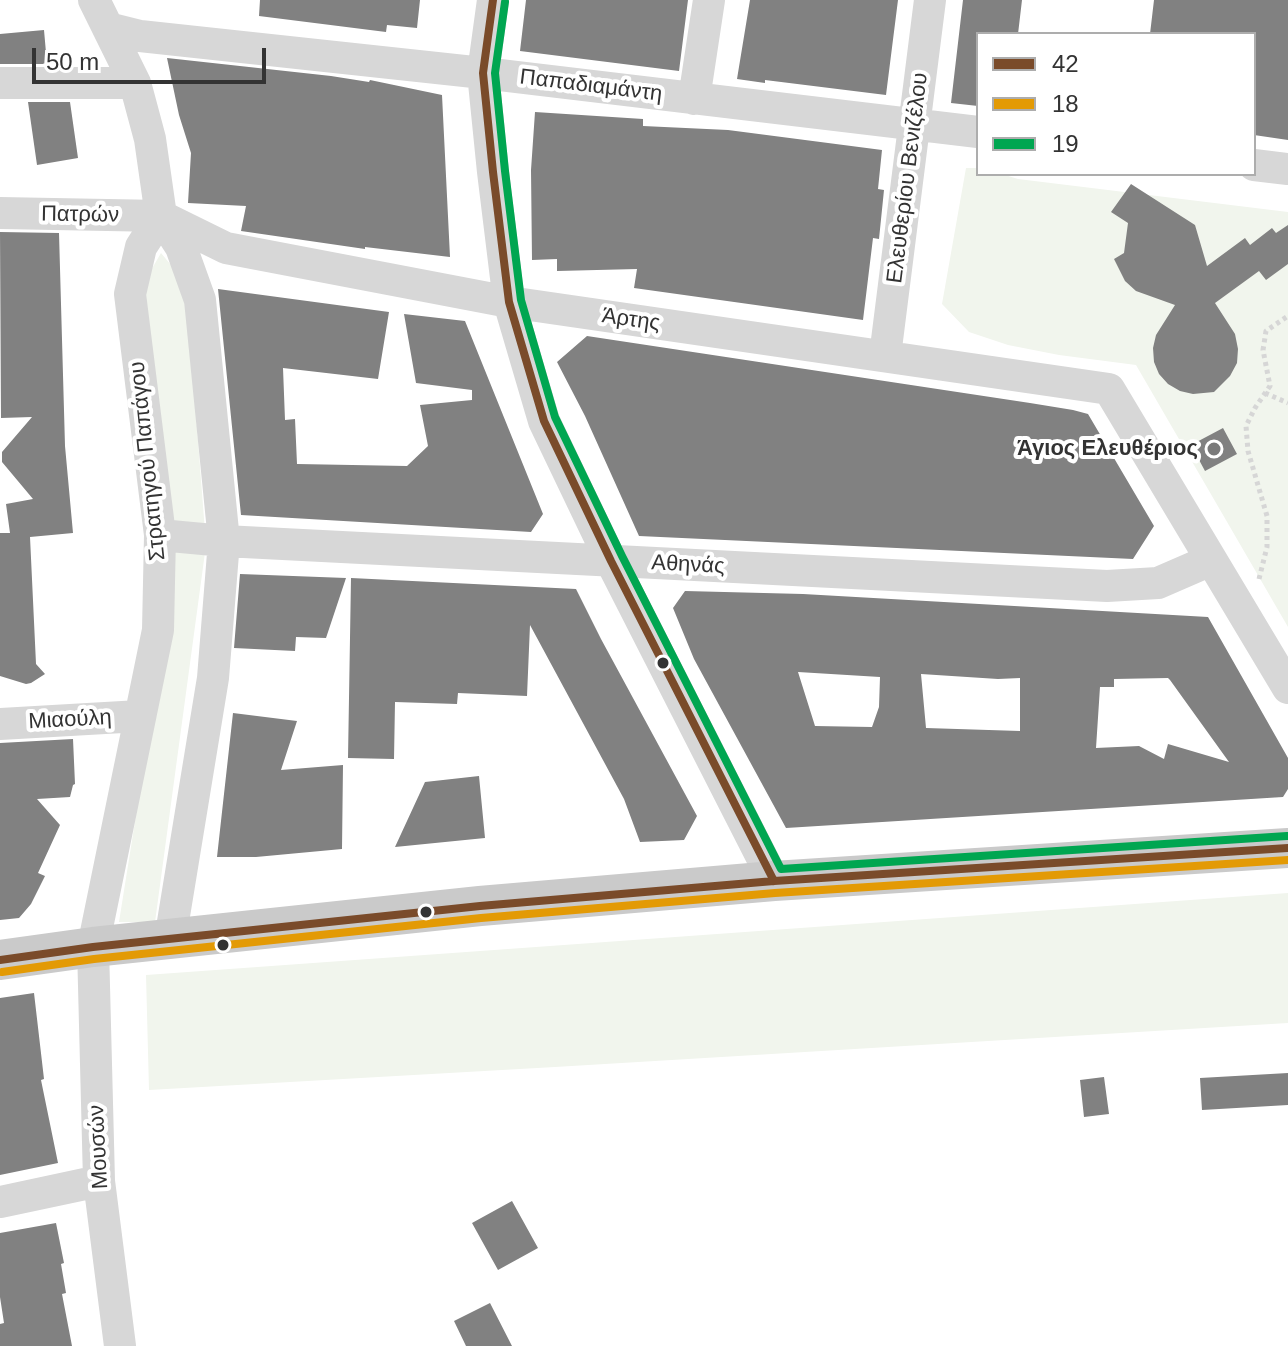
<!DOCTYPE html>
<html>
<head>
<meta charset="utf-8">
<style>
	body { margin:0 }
	#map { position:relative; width:1288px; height:1346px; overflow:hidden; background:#fff; font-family:Arial,sans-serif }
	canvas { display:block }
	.legend { position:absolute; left:976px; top:32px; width:280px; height:144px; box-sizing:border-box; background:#fff; border:2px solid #adadad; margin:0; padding:10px 14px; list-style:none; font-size:24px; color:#333 }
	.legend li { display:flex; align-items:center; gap:16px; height:40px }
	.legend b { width:40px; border:2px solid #adadad }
	.scale { position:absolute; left:32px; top:48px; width:234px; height:36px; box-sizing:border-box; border:4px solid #333; border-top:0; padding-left:10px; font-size:24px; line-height:28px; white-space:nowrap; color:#333; -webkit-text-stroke:6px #fff; paint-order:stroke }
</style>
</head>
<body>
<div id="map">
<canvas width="1288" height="1346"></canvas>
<ul class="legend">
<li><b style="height:10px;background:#7a4b2a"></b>42</li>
<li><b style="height:10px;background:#e39a05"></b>18</li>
<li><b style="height:10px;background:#00a651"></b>19</li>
</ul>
<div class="scale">50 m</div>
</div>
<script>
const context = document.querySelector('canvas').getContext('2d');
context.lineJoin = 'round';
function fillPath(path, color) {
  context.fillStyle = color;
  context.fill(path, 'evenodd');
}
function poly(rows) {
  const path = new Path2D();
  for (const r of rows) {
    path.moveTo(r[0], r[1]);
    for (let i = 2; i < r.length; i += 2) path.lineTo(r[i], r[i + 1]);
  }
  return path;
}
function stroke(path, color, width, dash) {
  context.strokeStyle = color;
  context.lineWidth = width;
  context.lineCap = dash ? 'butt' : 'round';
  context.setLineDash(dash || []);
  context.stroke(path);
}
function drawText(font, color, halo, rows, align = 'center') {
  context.font = font + ' Arial,sans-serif';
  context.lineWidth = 8;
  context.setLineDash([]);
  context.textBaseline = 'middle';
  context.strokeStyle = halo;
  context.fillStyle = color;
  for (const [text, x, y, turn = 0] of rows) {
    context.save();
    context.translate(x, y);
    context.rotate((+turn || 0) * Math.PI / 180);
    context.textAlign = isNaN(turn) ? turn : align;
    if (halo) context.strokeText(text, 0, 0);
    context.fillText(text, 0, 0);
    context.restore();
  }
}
fillPath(poly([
	[966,168,978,168,978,174,1002,174,1018,179,1288,212,1288,627,1136,365,1059,355,1008,345,969,332,942,304],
	[161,253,186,283,206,545,155,922,119,922,151,721,143,284],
	[1288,893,1288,1023,555,1067,149,1090,146,975]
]), '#f1f5ed');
fillPath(poly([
	[260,0,420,0,417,28,387,25,386,32,259,16],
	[526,0,688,0,679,71,520,51],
	[750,0,898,0,886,95,765,80,765,83,737,79],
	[963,0,1022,0,1018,34,978,34,978,106,951,103],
	[1154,0,1288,0,1288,140,1254,135,1254,34,1150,34],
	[44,30,47,64,0,64,0,34],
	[167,58,331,76,369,82,370,80,442,95,450,257,365,247,365,249,241,231,246,206,188,203,191,153,179,115],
	[28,102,70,102,78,158,37,165],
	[535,112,643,119,643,126,728,130,882,150,878,189,884,190,879,239,873,238,863,320,634,288,637,269,557,271,557,259,532,260,531,170],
	[1131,184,1195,225,1207,266,1245,238,1250,245,1272,228,1276,233,1288,225,1288,264,1266,280,1259,271,1215,303,1235,334,1238,349,1237,363,1230,376,1214,392,1193,394,1180,391,1168,384,1159,374,1154,362,1153,348,1156,335,1175,305,1136,291,1125,281,1114,259,1124,253,1128,223,1111,212],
	[0,232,59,233,65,446,73,533,30,537,36,664,45,674,31,683,26,684,0,676,0,533,10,533,6,504,33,499,2,462,2,452,32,417,1,418],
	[218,289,389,312,378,379,283,368,285,420,295,419,297,464,407,466,428,446,420,405,472,400,472,390,416,383,404,314,465,321,543,514,531,532,241,515],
	[587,336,1030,403,1073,410,1088,414,1154,526,1133,559,639,536,585,416,557,362],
	[1223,428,1237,454,1205,471,1191,445],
	[240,574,346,578,326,638,296,637,295,651,234,648],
	[351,578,576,589,601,639,697,816,684,840,640,842,624,799,530,625,527,696,458,693,457,704,395,702,394,759,348,758],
	[685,591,803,594,1208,617,1288,758,1288,789,1283,797,786,828,694,659,673,608],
	[798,672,880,677,879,707,872,727,815,726],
	[921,674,998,679,1020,678,1020,731,926,728],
	[1168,678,1170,680,1229,762,1168,744,1164,759,1139,746,1096,748,1100,687,1114,687,1114,679],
	[233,713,297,721,281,770,343,765,342,849,256,857,217,857],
	[73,739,75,784,73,785,70,797,37,799,60,825,38,873,45,876,31,904,19,918,0,920,0,743],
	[479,776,485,838,395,847,425,782],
	[34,993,44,1079,41,1080,58,1163,0,1175,0,998],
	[1288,1073,1288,1105,1202,1110,1200,1078],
	[1104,1077,1109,1114,1084,1117,1080,1080],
	[512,1201,538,1248,498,1270,472,1223],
	[56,1223,64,1263,61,1264,66,1293,62,1294,72,1346,0,1346,0,1324,4,1323,0,1297,0,1233],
	[490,1303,512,1346,466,1346,454,1321]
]), '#818181');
stroke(poly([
	[1265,393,1288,403],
	[1259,579,1267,547,1267,516,1248,451,1246,426,1255,408,1270,386,1263,350,1266,331,1288,316]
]), '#d6d6d6', 5, [4, 4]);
stroke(poly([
	[94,0,135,83,150,139,161,216,181,247,200,300,224,541,213,678,170,940],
	[493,0,483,73,493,172,509,302,544,421,611,561,774,881],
	[108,28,140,36,483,73,978,132],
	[0,83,135,83],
	[694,99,709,0],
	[1254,165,1288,169],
	[0,213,161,216,226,248,509,302,1109,389,1288,688],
	[885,356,930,0],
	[160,535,224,541,1107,586,1158,583,1211,560],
	[0,724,140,716],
	[0,1202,99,1181],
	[120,1346,99,1181,93,947,158,630,160,535,130,294,141,247,161,216]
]), '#d7d7d7', 32);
stroke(poly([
	[0,960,93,947,480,906,774,881,1288,848]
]), '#cacaca', 40);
stroke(poly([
	[493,0,483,73,493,172,509,302,544,421,611,561,774,881],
	[0,960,93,947,480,906,774,881,1288,848]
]), '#7a4b2a', 8);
stroke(poly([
	[2,972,94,959,481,918,775,893,1288,860]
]), '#e39a05', 8);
stroke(poly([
	[505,2,495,73,505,171,521,300,555,417,622,556,781,869,1287,836]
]), '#00a651', 8);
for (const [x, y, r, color] of [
	[1214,449,8,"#7a7a7a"],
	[663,663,7,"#333"],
	[426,912,7,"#333"],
	[223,945,7,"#333"]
]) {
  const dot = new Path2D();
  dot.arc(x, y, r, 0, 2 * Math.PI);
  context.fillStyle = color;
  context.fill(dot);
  stroke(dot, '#fff', 3);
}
drawText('22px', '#333', '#fff', [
	["Παπαδιαμάντη",591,86,7],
	["Ελευθερίου Βενιζέλου",908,178,-83],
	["Πατρών",80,215,1],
	["Άρτης",631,320,8],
	["Στρατηγού Παπάγου",148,461,-96],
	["Αθηνάς",688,565,3],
	["Μιαούλη",70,720,-3],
	["Μουσών",99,1147,-93]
]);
drawText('bold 22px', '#333', '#fff', [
	["Άγιος Ελευθέριος",1198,449]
], 'right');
</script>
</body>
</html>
